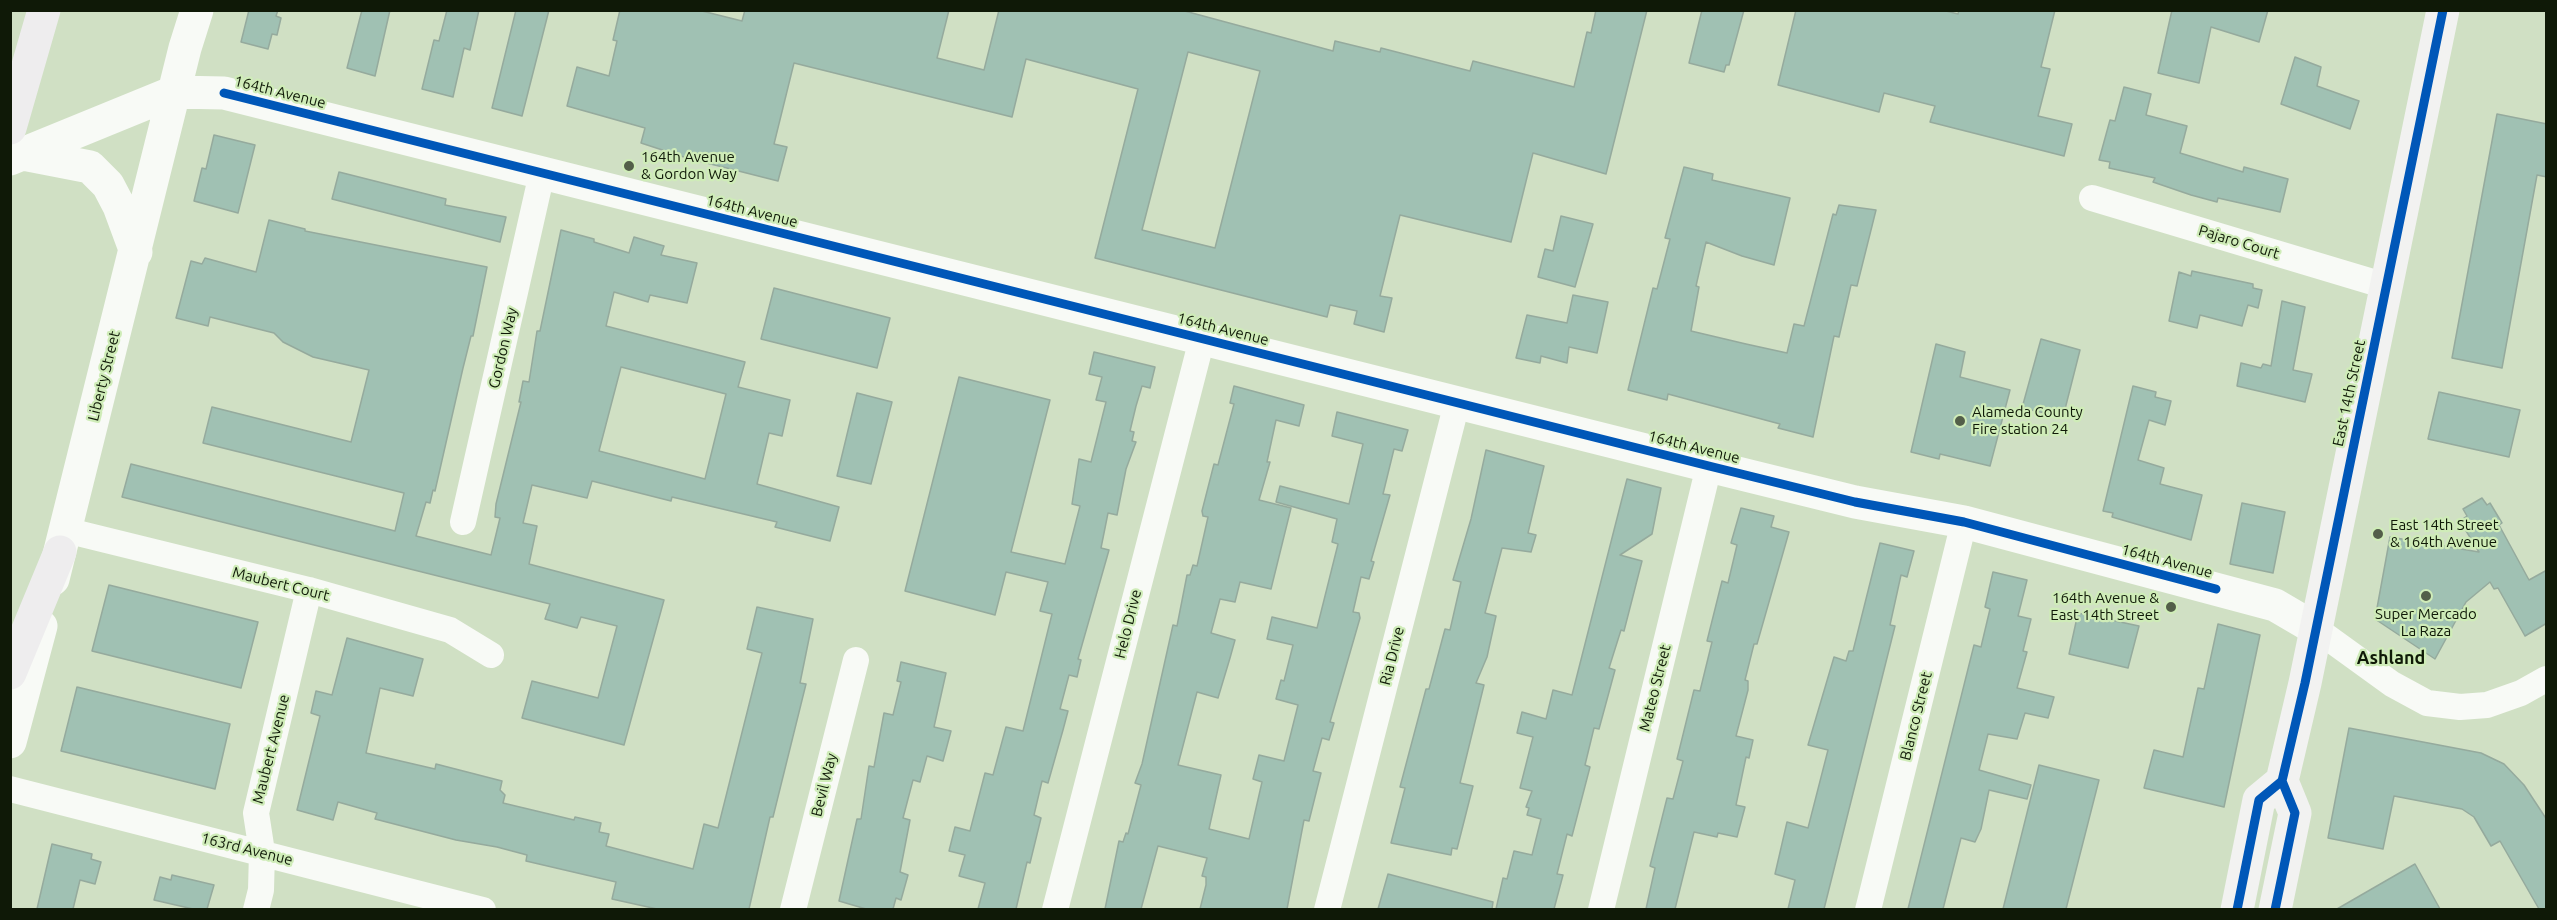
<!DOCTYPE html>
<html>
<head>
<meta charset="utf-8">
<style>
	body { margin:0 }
	#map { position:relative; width:2557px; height:920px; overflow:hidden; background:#d0e0c4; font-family:Ubuntu,sans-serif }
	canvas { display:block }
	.frame { position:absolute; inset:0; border:12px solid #0f1907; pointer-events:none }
</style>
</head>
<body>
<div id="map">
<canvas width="2557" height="920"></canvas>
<div class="frame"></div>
</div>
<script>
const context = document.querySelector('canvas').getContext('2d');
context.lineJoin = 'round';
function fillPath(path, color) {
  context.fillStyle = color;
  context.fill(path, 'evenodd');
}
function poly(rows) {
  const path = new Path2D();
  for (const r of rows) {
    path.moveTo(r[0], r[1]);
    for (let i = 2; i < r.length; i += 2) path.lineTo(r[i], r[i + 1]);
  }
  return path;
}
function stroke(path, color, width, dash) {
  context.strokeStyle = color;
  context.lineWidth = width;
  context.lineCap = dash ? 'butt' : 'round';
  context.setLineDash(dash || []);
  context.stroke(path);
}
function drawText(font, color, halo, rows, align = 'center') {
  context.font = font + ' Ubuntu,sans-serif';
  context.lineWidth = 4.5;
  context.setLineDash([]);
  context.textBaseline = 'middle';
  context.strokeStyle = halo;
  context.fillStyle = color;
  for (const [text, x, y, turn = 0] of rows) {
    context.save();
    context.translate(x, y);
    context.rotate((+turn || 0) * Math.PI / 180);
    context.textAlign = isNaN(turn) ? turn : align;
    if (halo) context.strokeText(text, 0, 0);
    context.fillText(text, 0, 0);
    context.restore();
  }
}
const building = poly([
	[249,10,278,10,276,16,281,18,277,35,272,34,268,49,241,42,249,10],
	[362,10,390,10,375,76,347,68,362,10],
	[447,10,479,10,470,50,464,48,453,97,422,89,434,40,439,41,447,10],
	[516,10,549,10,522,116,492,108,516,10],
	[620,10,698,10,742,21,745,10,949,10,937,58,984,70,999,10,1181,10,1333,51,1335,41,1380,52,1381,48,1470,71,1473,61,1574,87,1587,32,1591,33,1596,10,1647,10,1606,174,1533,153,1511,242,1400,215,1380,296,1392,298,1384,332,1354,324,1357,311,1330,305,1327,317,1095,258,1138,89,1026,59,1012,117,794,63,774,144,787,147,778,181,687,158,641,143,645,128,567,106,577,67,609,76,617,41,613,40,620,10],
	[1188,52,1260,71,1215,248,1142,230,1188,52],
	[1702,10,1744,10,1729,65,1726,65,1724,72,1689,63,1702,10],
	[1796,10,1942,10,1958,14,1959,10,2055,10,2041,67,2050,69,2038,116,2072,124,2064,156,1930,122,1935,106,1884,93,1879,112,1778,85,1796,10],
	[2172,10,2268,10,2259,42,2211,27,2199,83,2158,73,2172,10],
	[2295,57,2321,67,2317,86,2359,101,2350,129,2281,104,2295,57],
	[2124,87,2151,94,2146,115,2187,126,2180,153,2243,172,2244,167,2288,179,2280,212,2218,198,2217,202,2191,195,2153,182,2155,178,2109,168,2110,162,2099,160,2110,120,2115,121,2124,87],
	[2497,114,2547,124,2547,177,2537,175,2502,368,2452,358,2497,114],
	[214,135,255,145,238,213,194,201,202,168,206,169,214,135],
	[1684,167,1713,174,1712,180,1790,198,1774,265,1742,256,1706,242,1696,286,1699,287,1691,331,1746,344,1787,353,1794,324,1804,326,1833,214,1836,215,1839,205,1876,210,1857,286,1851,285,1839,337,1834,336,1813,437,1778,428,1780,424,1668,394,1667,400,1628,390,1653,288,1657,289,1670,239,1665,238,1684,167],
	[339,172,446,199,445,205,506,217,500,242,332,199,339,172],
	[1561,216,1593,224,1575,287,1538,277,1545,249,1553,251,1561,216],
	[269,220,305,229,305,231,487,267,473,336,471,336,463,368,435,491,433,490,430,503,426,502,416,536,491,555,500,518,495,517,496,504,521,402,519,402,523,381,529,382,537,331,540,331,561,230,594,239,594,242,629,253,634,237,664,246,661,255,697,263,687,303,650,295,648,302,614,292,606,326,745,362,738,387,790,400,782,436,769,433,757,484,839,507,830,541,775,527,777,522,672,497,671,501,592,481,587,498,532,485,523,523,537,526,529,564,664,600,624,745,522,718,532,681,598,698,617,626,581,617,577,628,545,619,550,604,122,497,131,464,395,531,404,493,203,443,212,407,351,442,369,370,313,357,283,342,274,333,210,317,208,326,176,318,191,261,202,264,205,258,256,272,269,220],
	[621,367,726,394,705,479,599,451,621,367],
	[2192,271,2253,284,2253,288,2262,290,2258,308,2248,305,2242,326,2200,315,2197,328,2169,321,2179,272,2191,276,2192,271],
	[774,288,890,318,877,368,761,339,774,288],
	[1573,295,1608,302,1597,353,1569,347,1567,363,1541,356,1540,363,1516,358,1527,315,1567,323,1573,295],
	[2282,301,2305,307,2293,370,2312,374,2305,402,2237,386,2241,363,2261,368,2263,364,2271,366,2282,301],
	[2041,339,2080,350,2063,417,2022,408,2041,339],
	[1936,344,1965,352,1960,377,2010,390,1990,466,1940,454,1939,459,1911,452,1936,344],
	[1094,352,1155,367,1150,388,1142,386,1136,406,1130,431,1134,432,1132,441,1136,442,1126,469,1117,515,1108,513,1101,548,1109,550,1078,659,1081,660,1077,677,1069,675,1060,709,1068,711,1063,730,1048,783,1042,781,1034,815,1041,818,1030,863,1027,862,1016,909,978,909,985,883,959,876,965,855,949,851,955,827,970,831,985,773,993,775,1006,727,1023,731,1052,614,1040,611,1048,582,1006,572,995,615,905,591,959,377,1050,400,1011,552,1065,564,1080,506,1072,504,1079,459,1091,462,1106,402,1096,400,1102,377,1089,374,1094,352],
	[1234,386,1304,405,1299,426,1276,420,1267,462,1270,462,1259,500,1291,508,1271,589,1240,582,1235,602,1220,599,1211,633,1235,640,1230,658,1218,698,1197,692,1178,765,1221,775,1209,829,1249,839,1262,782,1253,779,1259,755,1284,761,1298,705,1276,699,1281,680,1284,681,1293,645,1267,639,1272,617,1317,628,1338,544,1332,542,1337,519,1276,502,1280,486,1349,504,1363,444,1332,436,1337,412,1408,430,1402,451,1394,449,1383,494,1390,495,1371,561,1374,562,1369,579,1361,577,1353,612,1359,613,1360,618,1330,722,1334,723,1329,740,1322,738,1313,771,1321,773,1309,821,1304,820,1287,909,1200,909,1206,885,1206,877,1202,876,1207,858,1158,846,1141,909,1105,909,1119,841,1123,842,1126,833,1128,834,1141,785,1135,783,1142,764,1173,625,1177,626,1187,575,1190,575,1193,565,1197,566,1208,517,1203,516,1202,511,1214,464,1218,465,1234,404,1230,403,1234,386],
	[2133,386,2156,392,2155,397,2171,401,2165,425,2149,420,2138,460,2164,468,2160,484,2202,495,2191,540,2112,517,2113,513,2103,511,2133,386],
	[2439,392,2520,410,2509,457,2428,439,2439,392],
	[857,393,892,402,871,484,837,476,857,393],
	[1486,450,1544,466,1528,533,1536,535,1531,552,1502,548,1485,613,1496,616,1487,657,1476,683,1484,685,1460,783,1473,786,1457,849,1452,848,1451,855,1391,843,1405,788,1400,787,1426,689,1429,689,1445,629,1450,630,1461,582,1453,580,1471,519,1486,450],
	[1627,479,1661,488,1652,534,1620,555,1642,561,1624,631,1621,630,1609,668,1615,670,1599,729,1594,728,1585,765,1590,767,1572,836,1567,834,1557,874,1563,875,1554,909,1496,909,1503,878,1507,879,1514,851,1532,855,1541,819,1527,815,1529,808,1526,807,1532,791,1520,788,1533,737,1517,733,1522,712,1546,719,1553,690,1572,695,1627,479],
	[2482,498,2487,505,2490,503,2502,523,2499,525,2529,580,2547,570,2547,623,2525,636,2498,588,2494,589,2490,582,2466,602,2435,659,2375,619,2390,537,2479,552,2460,521,2467,516,2463,509,2482,498],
	[2242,503,2285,512,2273,573,2230,564,2242,503],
	[1741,508,1774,516,1771,527,1789,532,1757,644,1754,644,1745,680,1748,681,1748,690,1736,736,1753,740,1749,758,1746,757,1736,805,1745,807,1737,837,1718,833,1717,837,1694,832,1675,909,1646,909,1655,868,1650,866,1667,798,1673,799,1683,761,1677,759,1694,690,1700,691,1712,642,1707,641,1722,581,1728,583,1737,545,1731,543,1741,508],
	[1880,543,1914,551,1907,577,1901,575,1890,625,1895,626,1824,909,1788,909,1795,880,1775,874,1787,822,1808,828,1828,750,1808,745,1834,657,1846,661,1849,651,1853,651,1880,543],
	[1993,572,2027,580,2018,616,2031,619,2023,651,2027,652,2017,688,2054,697,2048,718,2025,713,2017,739,1988,734,1979,770,2031,785,2027,799,1989,790,1981,829,1975,842,1961,838,1943,909,1908,909,1974,645,1981,647,1990,609,1985,607,1993,572],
	[109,585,258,622,241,688,92,651,109,585],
	[757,607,813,619,800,683,806,684,773,817,770,817,749,909,657,909,612,899,616,882,526,861,527,855,497,847,456,840,375,819,377,813,338,802,333,820,297,810,320,716,311,713,316,691,332,695,347,638,423,659,413,696,380,688,366,753,435,769,436,764,502,781,500,790,505,795,503,803,574,820,575,817,601,823,599,832,609,834,606,846,693,869,704,824,718,828,762,653,747,649,757,607],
	[2078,613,2139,626,2128,668,2069,654,2078,613],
	[2218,624,2260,635,2224,807,2144,788,2154,750,2183,757,2198,688,2204,689,2218,624],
	[901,662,946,673,934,727,951,731,943,761,927,756,920,782,913,780,903,818,910,820,900,872,908,875,901,900,896,898,893,909,866,909,839,901,857,819,861,819,869,766,874,767,884,713,893,715,901,682,897,681,901,662],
	[77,687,230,724,215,789,61,751,77,687],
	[2349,728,2481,753,2504,764,2524,785,2547,820,2547,909,2539,909,2500,841,2491,846,2474,817,2462,809,2394,796,2383,849,2328,838,2349,728],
	[2039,765,2099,780,2066,909,2003,909,2039,765],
	[52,844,92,854,91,859,101,862,95,884,80,880,73,909,37,909,52,844],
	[2415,864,2440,909,2337,909,2415,864],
	[1388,874,1493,902,1492,909,1378,909,1388,874],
	[172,875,214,885,207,909,193,909,154,900,160,877,171,880,172,875]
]);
fillPath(building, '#a0c1b3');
stroke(building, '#95aa9d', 1.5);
stroke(poly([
	[2092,198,2386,286],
	[463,522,542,173],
	[65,530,309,590,450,630,491,655],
	[2316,629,2392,684,2427,703,2460,707,2487,705,2521,693,2546,679],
	[10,789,483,910],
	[256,910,261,890,262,852,256,813,309,590],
	[793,910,856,660],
	[1055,910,1202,339],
	[1327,910,1457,403],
	[1601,910,1709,466],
	[1868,910,1964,522]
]), '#f8faf6', 26);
stroke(poly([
	[23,154,90,167,108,185,119,206,136,252],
	[10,159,174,92,224,93,1709,466,1855,502,1964,522,2275,605,2316,629],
	[53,579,185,48,197,10],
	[10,742,41,626]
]), '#f8faf6', 33);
stroke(poly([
	[2237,910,2259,800,2282,781],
	[2275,910,2295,813,2282,781,2305,683,2443,10]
]), '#f2f2f1', 33);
stroke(poly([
	[10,128,44,10],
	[10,673,60,552]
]), '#eeedee', 33);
stroke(poly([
	[224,93,1709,466,1855,502,1964,522,2216,589],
	[2237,910,2259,800,2282,781],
	[2275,910,2295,813,2282,781,2305,683,2443,10]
]), '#0057b8', 9);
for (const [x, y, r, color] of [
	[629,166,6,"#535f49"],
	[1960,421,6,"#535f49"],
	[2378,534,6,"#535f49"],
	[2426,596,6,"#535f49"],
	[2171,607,6,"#535f49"]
]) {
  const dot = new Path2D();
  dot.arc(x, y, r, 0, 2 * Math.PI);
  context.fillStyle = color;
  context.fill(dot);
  stroke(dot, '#cfecb8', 2);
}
drawText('15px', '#0f1907', '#cfecb8', [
	["164th Avenue",280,92,14],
	["164th Avenue",752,211,14],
	["Pajaro Court",2239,242,17],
	["164th Avenue",1223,329,14],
	["Gordon Way",503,348,-77],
	["Liberty Street",104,376,-76],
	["East 14th Street",2349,393,-78],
	["164th Avenue",1694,447,14],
	["164th Avenue",2167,561,15],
	["Maubert Court",281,584,14],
	["Helo Drive",1128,624,-76],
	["Ria Drive",1392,656,-76],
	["Mateo Street",1655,688,-76],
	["Blanco Street",1916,716,-76],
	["Maubert Avenue",271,749,-76],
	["Bevil Way",824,785,-76],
	["163rd Avenue",247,849,14]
]);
drawText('15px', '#0f1907', '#cfecb8', [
	["164th Avenue",641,157],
	["& Gordon Way",641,174],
	["Alameda County",1972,412],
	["Fire station 24",1972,429],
	["East 14th Street",2390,525],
	["& 164th Avenue",2390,542],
	["164th Avenue &",2159,598,"right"],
	["East 14th Street",2159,615,"right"],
	["Super Mercado",2426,614,"center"],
	["La Raza",2426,631,"center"]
], 'left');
drawText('bold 18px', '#0f1907', '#cfecb8', [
	["Ashland",2391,658]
]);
</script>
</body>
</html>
